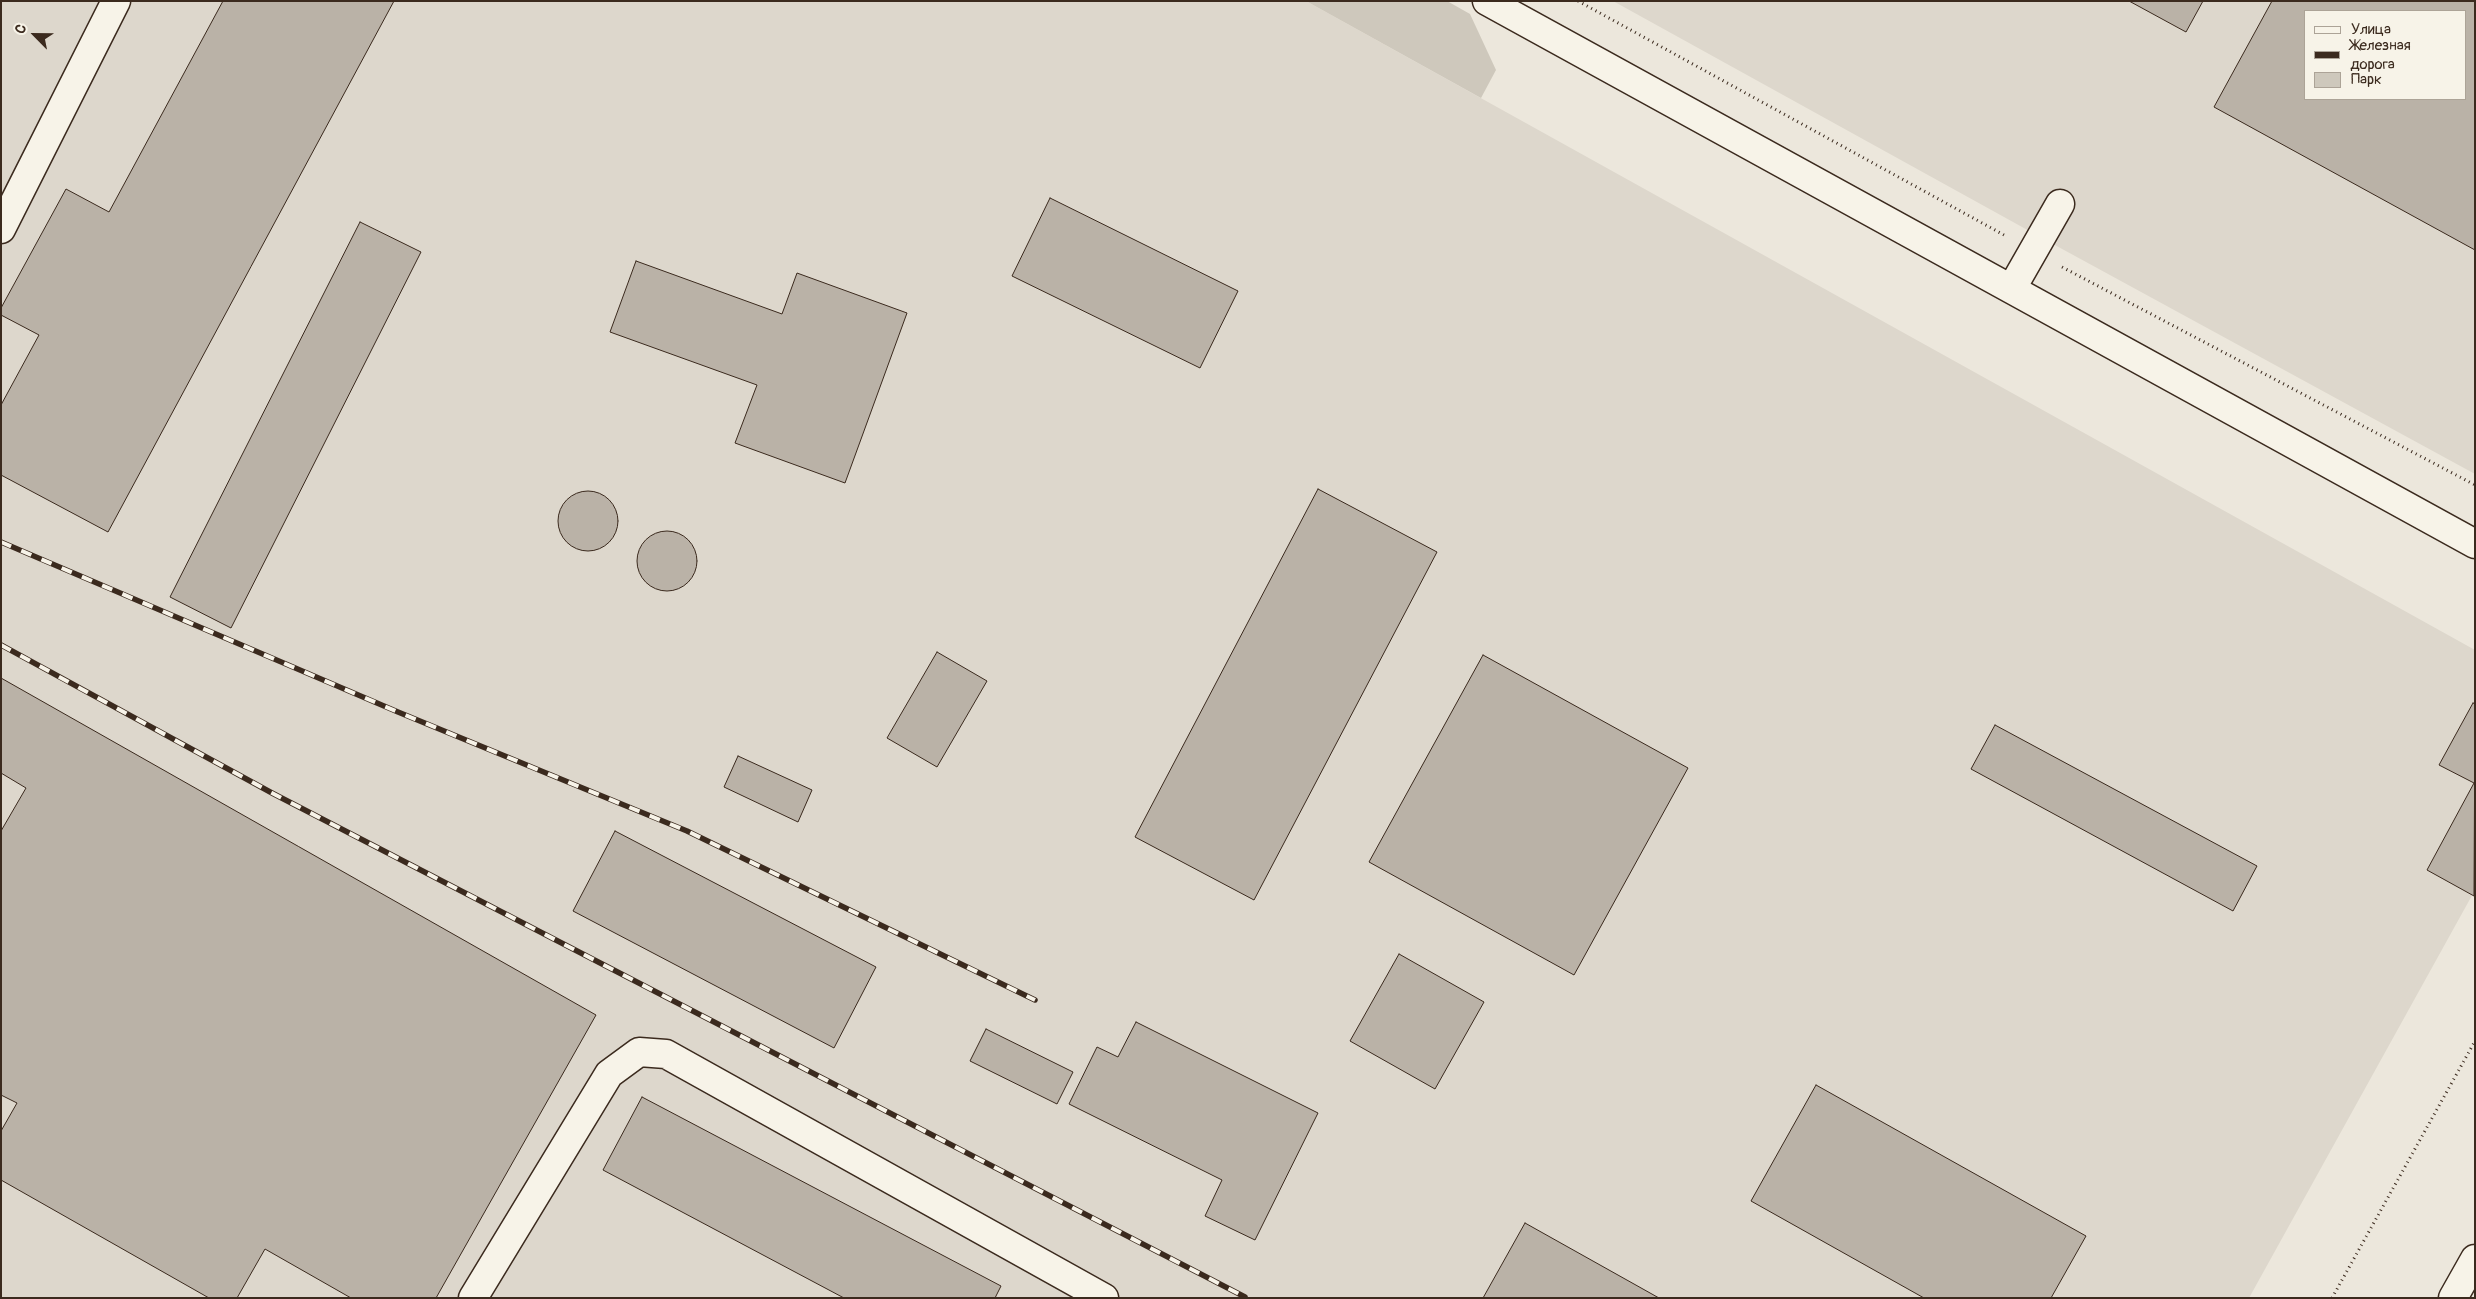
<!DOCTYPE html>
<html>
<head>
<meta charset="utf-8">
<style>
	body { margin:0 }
	#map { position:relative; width:2476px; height:1299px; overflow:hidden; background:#ece7dc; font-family:Pangolin,sans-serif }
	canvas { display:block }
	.frame { position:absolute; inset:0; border:2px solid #3b2a1e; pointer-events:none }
	.legend { position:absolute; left:2304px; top:10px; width:162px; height:90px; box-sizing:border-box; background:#f7f3e8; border:1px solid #aca397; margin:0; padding:6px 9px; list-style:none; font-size:15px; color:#3b2a1e }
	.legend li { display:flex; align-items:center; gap:10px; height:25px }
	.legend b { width:25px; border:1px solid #aca397 }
	.north { position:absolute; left:10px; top:10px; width:50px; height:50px; -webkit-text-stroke:4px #f7f3e8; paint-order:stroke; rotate:293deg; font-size:14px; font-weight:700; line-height:20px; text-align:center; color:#3b2a1e }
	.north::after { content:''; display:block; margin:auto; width:18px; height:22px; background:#3b2a1e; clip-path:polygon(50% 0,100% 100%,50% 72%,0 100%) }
</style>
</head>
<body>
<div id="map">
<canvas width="2476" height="1299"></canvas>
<div class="frame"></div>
<ul class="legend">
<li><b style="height:6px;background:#f7f3e8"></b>Улица</li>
<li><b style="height:6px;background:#3b2a1e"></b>Железная дорога</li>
<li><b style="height:14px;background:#cec8bc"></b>Парк</li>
</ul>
<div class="north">С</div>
</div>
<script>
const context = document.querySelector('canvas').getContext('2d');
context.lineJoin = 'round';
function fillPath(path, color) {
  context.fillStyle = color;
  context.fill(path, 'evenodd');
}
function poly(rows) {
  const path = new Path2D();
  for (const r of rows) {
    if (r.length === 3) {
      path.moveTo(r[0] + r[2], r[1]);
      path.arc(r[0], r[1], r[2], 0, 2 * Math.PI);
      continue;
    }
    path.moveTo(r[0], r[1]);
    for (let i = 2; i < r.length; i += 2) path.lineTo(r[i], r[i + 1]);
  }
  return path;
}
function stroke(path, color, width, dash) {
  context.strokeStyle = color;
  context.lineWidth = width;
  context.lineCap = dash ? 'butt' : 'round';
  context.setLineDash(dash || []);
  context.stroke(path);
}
fillPath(poly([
	[1,1,1306,1,2475,650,2475,890,2249,1298,1,1298],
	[1613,1,2475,1,2475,474,2042,238],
	[2305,11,2465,11,2465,99,2305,99]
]), '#ddd7cc');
fillPath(poly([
	[1306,1,1447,1,1470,14,1496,70,1481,98]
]), '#cec8bc');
const building = poly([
	[223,1,394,1,108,532,1,475,1,405,39,335,1,315,1,308,66,189,109,212,223,1],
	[2129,1,2203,1,2186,32,2129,1],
	[2272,1,2475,1,2475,250,2214,107,2272,1],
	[2305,11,2465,11,2465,99,2305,99,2305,11],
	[1050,198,1238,291,1200,368,1012,276,1050,198],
	[360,222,421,252,231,628,170,597,360,222],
	[636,261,782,314,797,273,907,313,845,483,735,443,757,385,610,332,636,261],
	[1318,489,1437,552,1254,900,1135,837,1318,489],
	[588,521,30],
	[667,561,30],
	[937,652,987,681,937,767,887,738,937,652],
	[1483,655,1688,768,1574,975,1369,862,1483,655],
	[1,678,596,1015,436,1298,351,1298,265,1249,237,1298,209,1298,1,1180,1,1131,17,1103,1,1095,1,831,26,788,1,773,1,678],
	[2473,703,2475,704,2474,896,2427,870,2474,783,2439,765,2473,703],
	[1995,725,2257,866,2233,911,1971,769,1995,725],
	[738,756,812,790,798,822,724,787,738,756],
	[615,831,876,967,834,1048,573,911,615,831],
	[1399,954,1484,1002,1435,1089,1350,1041,1399,954],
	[1136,1022,1318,1113,1255,1240,1205,1216,1222,1180,1069,1104,1097,1047,1118,1057,1136,1022],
	[986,1029,1073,1072,1057,1104,970,1061,986,1029],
	[1816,1085,2086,1236,2051,1298,1924,1298,1751,1201,1816,1085],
	[642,1097,1001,1286,995,1298,844,1298,603,1170,642,1097],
	[1525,1223,1659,1298,1483,1298,1525,1223]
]);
fillPath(building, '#bab2a7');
stroke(building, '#3b2a1e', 1);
const minor = poly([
	[1487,1,2475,544],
	[1,229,116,1],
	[2012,288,2060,204],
	[473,1298,609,1074,639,1052,666,1054,1104,1298]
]);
const highway = poly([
	[2453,1298,2475,1259]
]);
stroke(minor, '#3b2a1e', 31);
stroke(highway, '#3b2a1e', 31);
stroke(poly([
	[1578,1,2004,235],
	[2062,267,2475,485],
	[2332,1298,2475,1041]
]), '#3b2a1e', 3, [1, 4]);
stroke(minor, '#f7f3e8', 28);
stroke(highway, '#f7f3e8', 28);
const rail = poly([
	[1,542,398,712,687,831,1035,1000],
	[1,645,272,793,1245,1297]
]);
stroke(rail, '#3b2a1e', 5.5);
stroke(rail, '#f7f3e8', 4, [11]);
</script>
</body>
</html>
